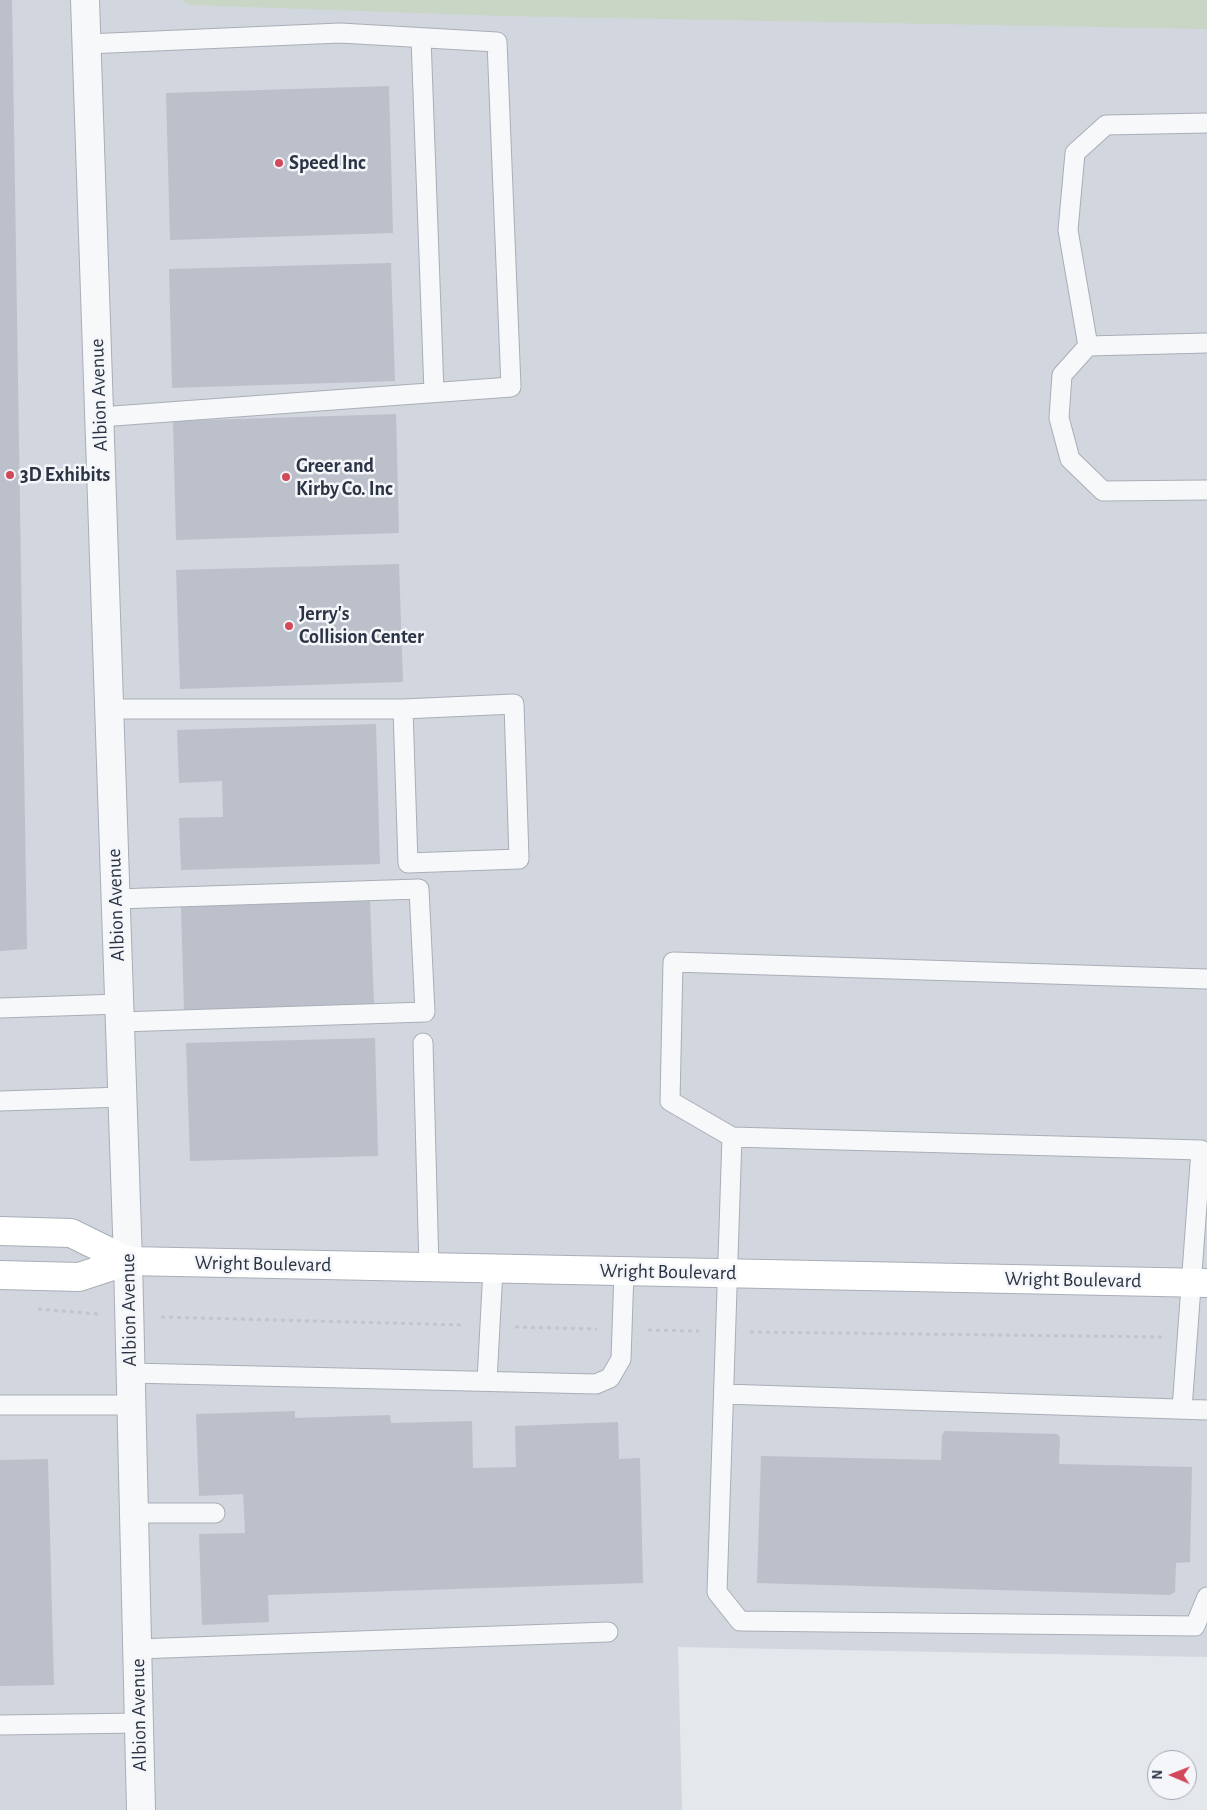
<!DOCTYPE html>
<html>
<head>
<meta charset="utf-8">
<style>
	body { margin:0 }
	#map { position:relative; width:1207px; height:1810px; overflow:hidden; background:#e4e7ec; font-family:"Alegreya Sans",sans-serif }
	canvas { display:block }
	.north { position:absolute; left:1147px; top:1750px; width:50px; height:50px; box-sizing:border-box; background:#f4f6f9; border:1px solid #a4a8b1; border-radius:50%; rotate:271deg; font-size:14px; font-weight:700; line-height:20px; text-align:center; color:#2b3445 }
	.north::after { content:''; display:block; margin:auto; width:18px; height:22px; background:#d1495b; clip-path:polygon(50% 0,100% 100%,50% 72%,0 100%) }
</style>
</head>
<body>
<div id="map">
<canvas width="1207" height="1810"></canvas>
<div class="north">N</div>
</div>
<script>
const context = document.querySelector('canvas').getContext('2d');
context.lineJoin = 'round';
function fillPath(path, color) {
  context.fillStyle = color;
  context.fill(path, 'evenodd');
}
function poly(rows) {
  const path = new Path2D();
  for (const r of rows) {
    path.moveTo(r[0], r[1]);
    for (let i = 2; i < r.length; i += 2) path.lineTo(r[i], r[i + 1]);
  }
  return path;
}
function stroke(path, color, width, dash) {
  context.strokeStyle = color;
  context.lineWidth = width;
  context.lineCap = dash ? 'butt' : 'round';
  context.setLineDash(dash || []);
  context.stroke(path);
}
function drawText(font, color, halo, rows, align = 'center') {
  context.font = font + ' "Alegreya Sans",sans-serif';
  context.lineWidth = 5;
  context.setLineDash([]);
  context.textBaseline = 'middle';
  context.strokeStyle = halo;
  context.fillStyle = color;
  for (const [text, x, y, turn = 0] of rows) {
    context.save();
    context.translate(x, y);
    context.rotate((+turn || 0) * Math.PI / 180);
    context.textAlign = isNaN(turn) ? turn : align;
    if (halo) context.strokeText(text, 0, 0);
    context.fillText(text, 0, 0);
    context.restore();
  }
}
fillPath(poly([
	[0,0,1207,0,1207,1657,678,1647,682,1810,0,1810]
]), '#d2d6de');
fillPath(poly([
	[182,0,1207,0,1207,29,503,16,191,5]
]), '#c9d6c5');
fillPath(poly([
	[0,0,12,0,27,949,0,951],
	[389,86,393,233,170,240,166,93],
	[391,263,395,381,172,388,169,269],
	[396,414,399,533,176,540,173,421],
	[399,564,403,682,180,689,176,570],
	[376,724,380,864,181,870,179,818,223,817,222,781,179,783,177,730],
	[370,900,374,1004,184,1010,181,907],
	[375,1038,378,1156,190,1161,186,1043],
	[295,1411,295,1418,390,1415,391,1423,472,1421,473,1468,516,1467,515,1426,618,1422,619,1459,640,1458,643,1583,268,1595,269,1622,202,1625,199,1534,245,1533,243,1494,199,1496,196,1414],
	[945,1431,1057,1434,1060,1437,1059,1464,1192,1467,1190,1562,1176,1563,1175,1592,1170,1595,757,1583,761,1456,941,1460,942,1435],
	[48,1459,54,1685,0,1686,0,1460]
]), '#bbc0ca');
const lane = poly([
	[421,38,434,392],
	[87,44,340,33,497,42,511,387,100,417],
	[1207,343,1088,346,1062,375,1059,418,1070,459,1103,491,1207,490],
	[1088,346,1068,230,1075,153,1106,125,1207,123],
	[110,709,403,709,408,863,519,859,514,704,403,709],
	[116,899,419,889,425,1012,120,1022],
	[0,1008,120,1004],
	[423,1043,429,1268],
	[0,1101,123,1097],
	[732,1137,670,1101,673,962,1207,979],
	[130,1373,596,1384,610,1378,621,1359,624,1271],
	[487,1381,493,1269],
	[724,1394,1207,1410],
	[0,1405,131,1405],
	[1182,1409,1201,1150,732,1137,717,1592,740,1621,1195,1626,1207,1597],
	[134,1513,215,1513],
	[137,1649,608,1632],
	[0,1725,139,1723]
]);
const street = poly([
	[85,0,128,1261,141,1810]
]);
const secondary = poly([
	[0,1231,71,1233,128,1261],
	[0,1275,79,1277,128,1261,1207,1283]
]);
stroke(lane, '#a9aeb7', 21);
stroke(street, '#a9aeb7', 30);
stroke(secondary, '#a9aeb7', 30);
stroke(poly([
	[38,1309,99,1314],
	[161,1317,464,1325],
	[515,1327,597,1329],
	[648,1330,699,1331],
	[750,1332,1162,1337]
]), '#c2c5cb', 3, [4, 4]);
stroke(lane, '#f7f8fa', 19);
stroke(street, '#f7f8fa', 28);
stroke(secondary, '#fff', 28);
for (const [x, y, r, color] of [
	[279,163,5,"#d1495b"],
	[10,475,5,"#d1495b"],
	[286,477,5,"#d1495b"],
	[289,626,5,"#d1495b"]
]) {
  const dot = new Path2D();
  dot.arc(x, y, r, 0, 2 * Math.PI);
  context.fillStyle = color;
  context.fill(dot);
  stroke(dot, '#f4f6f9', 2);
}
drawText('bold 20px', '#2b3445', '#f4f6f9', [
	["Speed Inc",289,163],
	["Greer and",296,466],
	["Kirby Co. Inc",296,489],
	["3D Exhibits",20,475],
	["Jerry's",299,614],
	["Collision Center",299,637]
], 'left');
drawText('20px', '#2b3445', '#f4f6f9', [
	["Albion Avenue",99,395,-92],
	["Albion Avenue",116,905,-92],
	["Wright Boulevard",263,1264,1],
	["Wright Boulevard",668,1272,1],
	["Wright Boulevard",1073,1280,1],
	["Albion Avenue",129,1310,-91],
	["Albion Avenue",139,1715,-91]
]);
</script>
</body>
</html>
